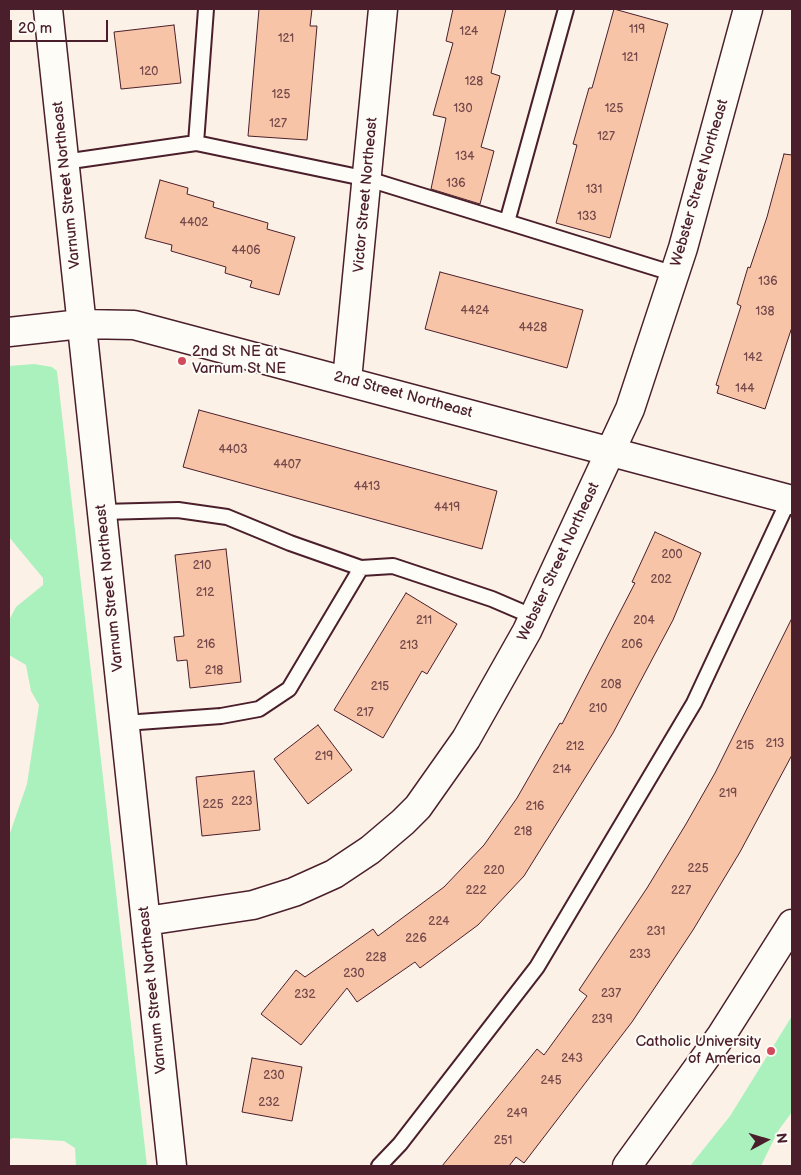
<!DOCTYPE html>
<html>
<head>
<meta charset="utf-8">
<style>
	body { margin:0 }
	#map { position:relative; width:801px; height:1175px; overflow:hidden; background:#fcf1e7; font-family:"Balsamiq Sans",sans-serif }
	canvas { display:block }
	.frame { position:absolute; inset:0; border:10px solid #4a1f2b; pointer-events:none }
	.north { position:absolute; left:741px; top:1115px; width:50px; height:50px; -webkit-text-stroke:4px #fdfcf7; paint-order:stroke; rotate:84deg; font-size:14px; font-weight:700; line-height:20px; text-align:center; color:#4a1f2b }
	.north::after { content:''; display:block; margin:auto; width:18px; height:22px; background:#4a1f2b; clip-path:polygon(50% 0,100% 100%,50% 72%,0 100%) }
	.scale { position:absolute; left:10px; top:20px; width:98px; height:22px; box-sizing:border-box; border:2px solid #4a1f2b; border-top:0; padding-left:6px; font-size:15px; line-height:18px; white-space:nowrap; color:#4a1f2b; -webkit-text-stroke:4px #fdfcf7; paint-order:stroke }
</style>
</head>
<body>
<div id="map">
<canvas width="801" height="1175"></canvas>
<div class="frame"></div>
<div class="north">N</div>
<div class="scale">20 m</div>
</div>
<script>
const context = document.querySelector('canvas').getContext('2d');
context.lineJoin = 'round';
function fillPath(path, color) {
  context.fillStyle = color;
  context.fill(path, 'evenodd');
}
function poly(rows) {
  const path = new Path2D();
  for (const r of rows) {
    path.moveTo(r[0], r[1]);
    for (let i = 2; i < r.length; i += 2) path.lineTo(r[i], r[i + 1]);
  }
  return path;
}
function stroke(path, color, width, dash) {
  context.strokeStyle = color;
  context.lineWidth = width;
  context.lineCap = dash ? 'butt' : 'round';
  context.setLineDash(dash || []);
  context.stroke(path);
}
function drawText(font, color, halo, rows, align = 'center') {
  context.font = font + ' "Balsamiq Sans",sans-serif';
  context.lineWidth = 4;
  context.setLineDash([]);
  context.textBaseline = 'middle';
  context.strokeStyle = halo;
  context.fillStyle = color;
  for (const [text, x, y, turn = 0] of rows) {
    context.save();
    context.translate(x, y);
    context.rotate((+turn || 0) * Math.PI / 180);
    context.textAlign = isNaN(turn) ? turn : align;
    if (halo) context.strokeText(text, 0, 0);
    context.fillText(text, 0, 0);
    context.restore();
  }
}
fillPath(poly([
	[34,364,52,367,57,371,147,1166,76,1166,75,1148,64,1141,13,1138,9,1140,9,836,27,784,39,705,31,691,26,665,9,655,9,620,16,607,43,585,43,578,9,537,9,366],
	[792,1016,792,1112,778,1131,761,1166,690,1166,730,1116]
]), '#abf1bd');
const building = poly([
	[259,9,312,9,310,26,317,26,307,140,248,136,259,9],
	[453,9,506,9,491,73,500,76,481,147,494,151,480,204,431,189,446,118,433,115,453,43,446,41,453,9],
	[614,9,668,24,610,238,556,223,577,145,573,144,589,88,592,88,614,9],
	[174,25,181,83,121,89,114,32,174,25],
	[784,154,792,155,792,327,765,409,717,393,719,386,716,385,741,306,737,304,748,267,750,268,767,217,784,154],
	[160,180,188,188,187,194,214,202,213,207,268,223,267,229,295,237,279,295,250,287,252,281,225,273,226,267,171,251,172,245,145,238,160,180],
	[440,272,583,310,567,368,425,329,440,272],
	[199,410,497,491,482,549,183,467,199,410],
	[655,532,701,553,673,620,613,733,524,876,478,925,420,968,415,962,357,1002,347,988,301,1045,261,1014,296,970,305,977,373,929,378,936,444,887,484,845,517,798,560,723,562,724,635,583,632,582,655,532],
	[226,549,241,682,190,688,187,660,177,661,174,637,184,636,175,555,226,549],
	[406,593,457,624,427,674,422,671,383,738,334,710,406,593],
	[792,618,792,755,740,852,693,930,632,1022,524,1163,516,1157,509,1166,442,1166,537,1049,544,1055,587,996,579,990,647,888,686,824,715,773,792,618],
	[318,725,352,770,308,804,274,759,318,725],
	[254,771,260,830,202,836,196,777,254,771],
	[252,1058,302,1067,292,1121,242,1112,252,1058]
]);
fillPath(building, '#f7c4a8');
stroke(building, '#4a1f2b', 1);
const service = poly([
	[206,9,196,143,368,179,675,274],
	[64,162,196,143],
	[507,222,566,9],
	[102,512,178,510,227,517,290,543,361,568,393,566,492,599,534,617],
	[125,723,221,716,259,709,289,689,361,568],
	[379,1166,400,1144,537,967,694,703,791,495]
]);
const minor = poly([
	[48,9,172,1166],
	[9,332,81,324,134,325,792,500],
	[347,380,383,9],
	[146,921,253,905,294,892,334,874,370,850,403,822,418,807,466,739,527,631,630,409,683,248,748,9]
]);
const tertiary = poly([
	[627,1166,721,1036,792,924]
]);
stroke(service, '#4a1f2b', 18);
stroke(minor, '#4a1f2b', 31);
stroke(tertiary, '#4a1f2b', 31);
stroke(service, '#fdfcf7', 14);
stroke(minor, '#fdfcf7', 28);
stroke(tertiary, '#fdfcf7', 28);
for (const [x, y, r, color] of [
	[182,361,5,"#d1495b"],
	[771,1051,5,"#d1495b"]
]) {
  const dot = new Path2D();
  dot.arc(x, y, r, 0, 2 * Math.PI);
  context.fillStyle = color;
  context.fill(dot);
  stroke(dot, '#fdfcf7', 2);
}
drawText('12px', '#75484a', null, [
	["119",637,30],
	["124",469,32],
	["121",286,39],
	["121",630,58],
	["120",149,72],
	["128",474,82],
	["125",281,95],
	["130",463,109],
	["125",614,109],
	["127",278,124],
	["127",606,137],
	["134",465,157],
	["136",456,184],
	["131",594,190],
	["133",587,217],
	["4402",194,223],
	["4406",246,251],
	["136",768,282],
	["4424",475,311],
	["138",765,312],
	["4428",533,328],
	["142",753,358],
	["144",745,389],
	["4403",233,450],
	["4407",287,465],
	["4413",367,487],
	["4419",447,508],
	["200",672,555],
	["210",202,566],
	["202",661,580],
	["212",205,593],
	["211",424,621],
	["204",644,621],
	["216",206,645],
	["206",632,645],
	["213",409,646],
	["218",214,671],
	["208",611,685],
	["215",380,687],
	["210",598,709],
	["217",365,713],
	["213",775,744],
	["215",745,746],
	["212",575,747],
	["219",324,757],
	["214",562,770],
	["219",728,794],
	["223",242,802],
	["225",213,805],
	["216",535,807],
	["218",523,832],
	["225",698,869],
	["220",494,871],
	["222",476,891],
	["227",681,891],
	["224",439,922],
	["231",656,932],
	["226",416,939],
	["233",640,955],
	["228",376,958],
	["230",354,974],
	["237",611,994],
	["232",305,995],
	["239",602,1020],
	["243",572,1059],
	["230",274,1076],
	["245",551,1081],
	["232",269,1103],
	["249",517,1114],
	["251",503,1141]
]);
drawText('15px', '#4a1f2b', '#fdfcf7', [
	["Webster Street Northeast",700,183,-74],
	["Varnum Street Northeast",67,185,-96],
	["Victor Street Northeast",366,195,-85],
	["2nd Street Northeast",403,395,15],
	["Webster Street Northeast",559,562,-65],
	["Varnum Street Northeast",110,588,-96],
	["Varnum Street Northeast",153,990,-96]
]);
drawText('15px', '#4a1f2b', '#fdfcf7', [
	["2nd St NE at",192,352],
	["Varnum St NE",192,369],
	["Catholic University",761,1042,"right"],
	["of America",761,1059,"right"]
], 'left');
</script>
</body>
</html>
